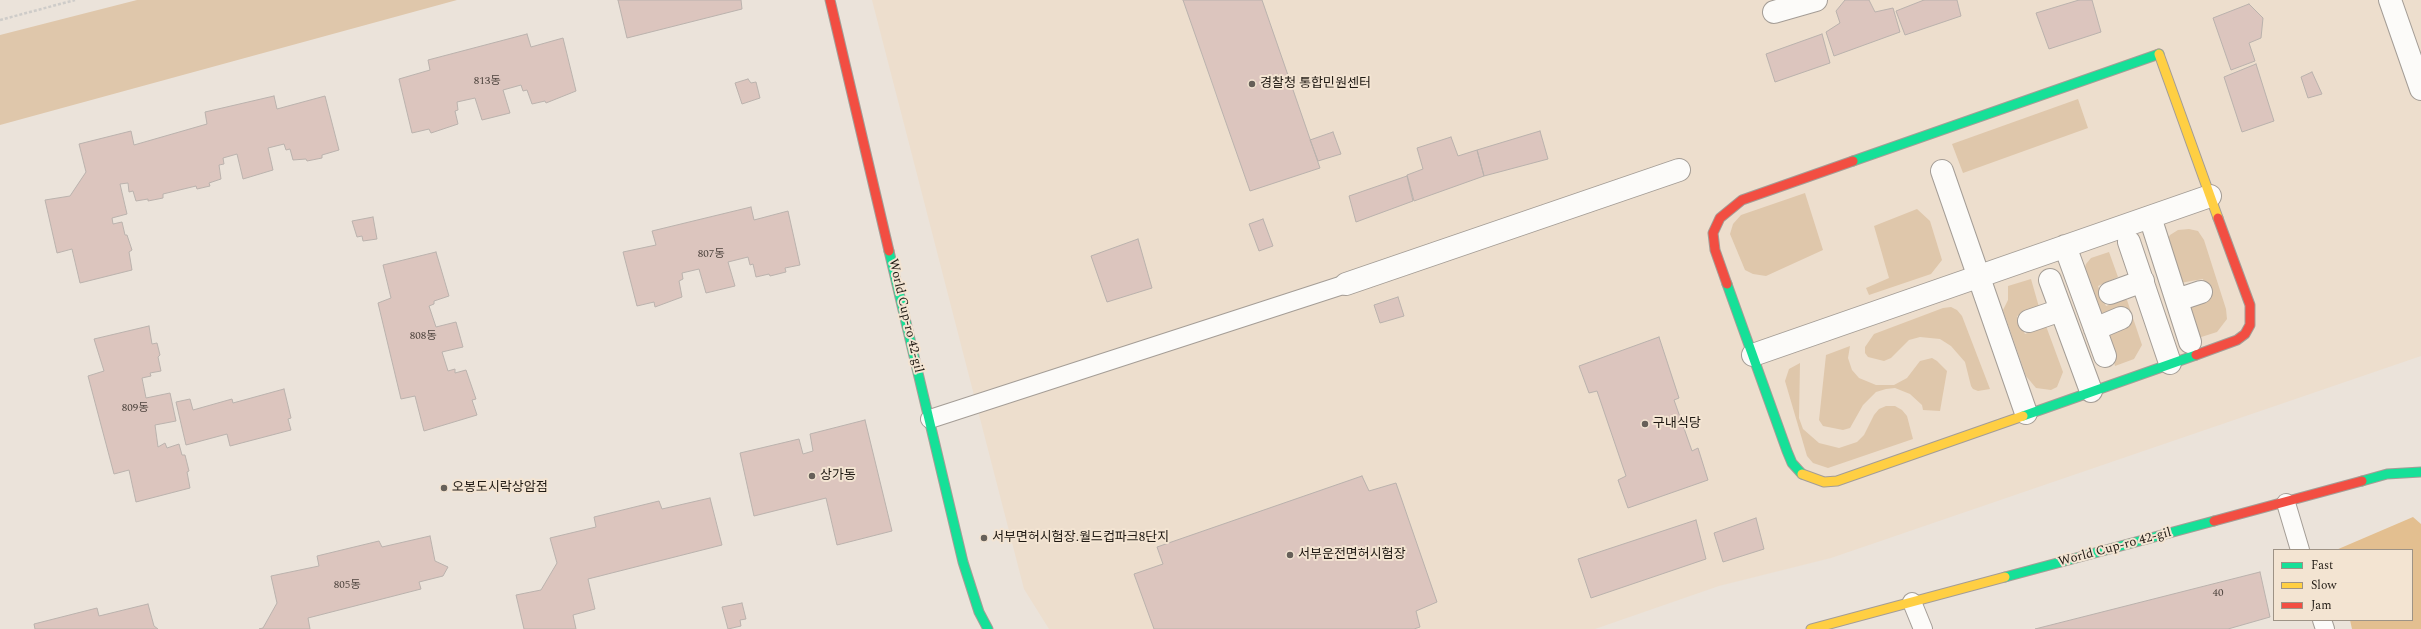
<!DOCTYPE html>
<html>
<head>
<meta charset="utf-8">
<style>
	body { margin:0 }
	#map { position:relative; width:2421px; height:629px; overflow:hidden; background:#ebe3da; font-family:Spectral,serif }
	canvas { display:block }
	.legend { position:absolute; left:2273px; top:549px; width:140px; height:72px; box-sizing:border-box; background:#f3e4d2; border:1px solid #9e9386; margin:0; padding:5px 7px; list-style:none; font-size:12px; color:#1f1913 }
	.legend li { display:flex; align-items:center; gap:8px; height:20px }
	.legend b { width:20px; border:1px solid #9e9386 }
</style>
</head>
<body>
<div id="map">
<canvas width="2421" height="629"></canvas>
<ul class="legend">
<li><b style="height:5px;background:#16e098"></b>Fast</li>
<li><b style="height:5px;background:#ffcf43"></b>Slow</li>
<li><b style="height:5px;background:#f24e42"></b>Jam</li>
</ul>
</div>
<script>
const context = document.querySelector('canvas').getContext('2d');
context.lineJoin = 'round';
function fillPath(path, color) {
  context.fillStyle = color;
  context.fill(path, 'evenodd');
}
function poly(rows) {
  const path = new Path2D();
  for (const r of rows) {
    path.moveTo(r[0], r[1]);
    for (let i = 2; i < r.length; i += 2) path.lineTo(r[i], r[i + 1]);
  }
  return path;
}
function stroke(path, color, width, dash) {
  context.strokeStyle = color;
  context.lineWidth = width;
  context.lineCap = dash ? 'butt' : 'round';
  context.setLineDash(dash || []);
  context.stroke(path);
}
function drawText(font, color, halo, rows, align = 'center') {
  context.font = font + ' Spectral,"Noto Sans KR",serif';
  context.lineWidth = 4;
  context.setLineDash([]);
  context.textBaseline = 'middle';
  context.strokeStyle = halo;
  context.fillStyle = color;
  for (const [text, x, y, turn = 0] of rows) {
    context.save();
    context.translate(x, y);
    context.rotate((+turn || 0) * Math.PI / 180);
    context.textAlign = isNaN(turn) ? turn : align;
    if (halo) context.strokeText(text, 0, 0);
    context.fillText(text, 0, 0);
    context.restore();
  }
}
fillPath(poly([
	[872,0,2421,0,2421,356,1831,558,1719,586,1595,629,1049,629,1024,589]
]), '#eddecd');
fillPath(poly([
	[137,0,457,0,0,125,0,35],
	[2078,99,2088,128,1963,173,1952,144],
	[1805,193,1823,250,1766,276,1753,274,1745,270,1730,234,1733,224,1741,215],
	[1917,209,1930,221,1942,260,1931,274,1869,295,1866,288,1889,278,1874,226],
	[2189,229,2198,231,2204,240,2226,309,2227,319,2217,332,2195,339,2186,309,2208,299,2203,279,2180,283,2166,242,2170,235,2178,230],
	[2109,252,2118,277,2098,286,2106,306,2122,300,2127,300,2142,345,2134,359,2115,366,2106,333,2127,326,2122,306,2103,313,2097,312,2084,271,2086,264,2091,258],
	[2031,279,2039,307,2017,316,2025,334,2046,326,2063,372,2057,387,2051,390,2036,388,2026,376,2003,310,2008,300,2008,286],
	[1951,307,1957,310,1962,316,1990,389,1978,391,1973,389,1971,386,1965,362,1951,346,1940,339,1920,337,1909,340,1891,358,1884,361,1868,357,1865,353,1865,347,1874,334,1943,308],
	[1850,346,1848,358,1852,370,1859,378,1876,385,1894,385,1907,378,1920,361,1932,358,1937,361,1947,371,1940,411,1923,410,1922,405,1910,394,1895,388,1886,389,1876,392,1863,405,1850,428,1843,430,1823,426,1819,420,1826,355],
	[1800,363,1799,418,1803,429,1819,443,1839,448,1857,442,1864,435,1874,415,1879,409,1886,406,1895,406,1902,410,1907,416,1913,439,1828,468,1813,463,1807,456,1785,381,1789,369]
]), '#dfc7ab');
fillPath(poly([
	[2413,517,2421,524,2421,629,2352,629,2350,620,2412,620,2412,550,2336,550]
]), '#e3bf90');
const building = poly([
	[618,0,741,0,742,9,627,38,618,0],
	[1183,0,1262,0,1320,168,1250,191,1183,0],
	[1845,0,1869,0,1875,12,1893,8,1900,32,1834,56,1826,32,1840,23,1836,11,1845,0],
	[1924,0,1957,0,1961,16,1905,35,1896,11,1924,0],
	[2079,0,2092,0,2101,32,2049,49,2036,13,2079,0],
	[2249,4,2263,18,2261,38,2249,43,2255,61,2231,70,2213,18,2249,4],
	[527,34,531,47,563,38,576,91,546,103,545,101,532,104,527,90,523,91,521,85,503,90,510,113,482,120,475,98,457,102,458,110,455,111,458,124,431,133,429,129,412,133,399,79,430,70,428,60,527,34],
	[1822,34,1830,63,1775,82,1766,54,1822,34],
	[2256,64,2274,121,2242,132,2224,77,2256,64],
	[2312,72,2322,94,2308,98,2301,77,2312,72],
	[748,79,751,83,756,82,760,98,742,104,735,83,748,79],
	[274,96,277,109,325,96,339,150,322,155,322,158,307,161,306,159,293,160,290,149,286,150,284,144,268,148,273,170,243,179,237,154,223,158,224,164,219,165,221,179,209,183,210,186,197,189,196,186,163,194,163,198,148,201,148,199,136,201,133,191,129,192,128,183,120,184,127,214,112,218,113,224,122,222,125,235,127,235,132,250,129,252,132,270,80,283,72,249,57,253,45,200,70,196,86,172,79,144,131,131,134,145,207,124,205,112,274,96],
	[1540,131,1548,159,1484,176,1477,150,1540,131],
	[1333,132,1341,154,1318,161,1310,140,1333,132],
	[1451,137,1458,156,1477,150,1484,176,1414,201,1407,175,1423,169,1417,148,1451,137],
	[1407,176,1413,201,1356,222,1349,196,1407,176],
	[751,207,754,220,788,211,800,265,785,268,786,272,770,276,769,274,756,277,753,264,750,265,748,257,728,262,735,286,706,293,699,269,682,273,683,279,679,281,682,297,655,307,654,302,637,306,623,252,656,245,652,231,751,207],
	[373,217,377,239,363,241,362,236,357,237,352,221,373,217],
	[1263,219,1273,246,1259,251,1249,224,1263,219],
	[1138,239,1152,288,1107,302,1091,256,1138,239],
	[436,252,449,296,434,301,434,304,429,306,436,327,456,322,463,347,442,352,448,371,455,369,455,373,466,370,476,399,472,400,477,415,424,431,415,396,401,399,378,303,391,298,383,265,436,252],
	[1398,297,1404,316,1380,323,1374,305,1398,297],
	[149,326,152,344,157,343,160,355,158,357,161,371,150,373,151,376,142,378,146,398,170,393,176,421,155,425,158,447,165,443,167,448,179,444,182,455,185,455,189,471,187,472,190,488,136,502,129,470,114,474,88,376,104,371,94,339,149,326],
	[1659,337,1679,398,1674,400,1692,451,1698,448,1708,480,1628,508,1618,480,1626,476,1597,391,1589,393,1579,366,1659,337],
	[284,389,291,418,288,419,291,430,230,446,227,434,186,445,176,402,190,399,193,410,232,399,233,403,284,389],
	[865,420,892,531,837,545,826,498,754,516,740,453,799,439,803,454,813,451,810,434,865,420],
	[1362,476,1369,491,1396,483,1437,602,1416,611,1420,627,1414,629,1154,629,1134,574,1163,564,1157,547,1362,476],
	[710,498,722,545,588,579,595,609,573,615,576,629,524,629,516,595,541,590,557,563,550,538,596,527,594,517,659,501,662,509,710,498],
	[1756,518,1764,549,1723,562,1714,533,1756,518],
	[1696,520,1706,559,1591,598,1578,559,1696,520],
	[430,536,435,561,448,567,443,576,419,582,421,589,308,618,310,629,259,629,263,628,277,603,271,576,319,566,317,556,379,541,382,547,430,536],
	[2260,572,2270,617,2228,629,2035,629,2260,572],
	[742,603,746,619,740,620,741,626,728,629,722,607,742,603],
	[148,604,154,626,158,629,35,629,34,624,97,608,99,616,148,604]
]);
fillPath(building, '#dcc5be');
stroke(building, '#bab2ad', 1);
const lane = poly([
	[930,419,1346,284],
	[2286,503,2300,550],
	[1912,602,1923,629],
	[2322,620,2325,629]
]);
const street = poly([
	[2390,0,2421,89],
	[1774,12,1816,0],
	[1942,171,2026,413],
	[2150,217,2190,342],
	[2129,242,2170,363],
	[2065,246,2105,356],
	[2050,280,2091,391],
	[1346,284,1679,170],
	[2110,293,2143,281],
	[2177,300,2201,292],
	[2029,321,2061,310],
	[2095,329,2121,318],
	[1753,355,2210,196]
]);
const fast = poly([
	[1853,161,2159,54],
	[889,251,963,562,979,612,988,629],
	[1727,284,1787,451,1792,463,1802,474],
	[2023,416,2196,355],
	[2362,481,2387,474,2421,472],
	[2005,577,2214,521]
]);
const slow = poly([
	[2159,54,2218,218],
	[1802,474,1824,482,1837,481,2023,416],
	[1811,629,2005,577]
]);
const jam = poly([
	[830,0,889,251],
	[1727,284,1715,250,1713,233,1720,218,1742,200,1853,161],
	[2196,355,2237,340,2245,334,2250,325,2250,305,2218,218],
	[2214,521,2362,481]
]);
stroke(lane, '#a49d96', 20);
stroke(street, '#a49d96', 24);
stroke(fast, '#a49d96', 11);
stroke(slow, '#a49d96', 11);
stroke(jam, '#a49d96', 11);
stroke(poly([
	[0,20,75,0]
]), '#ceccc9', 2.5, [3, 2]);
stroke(lane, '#fcfbf9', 18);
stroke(street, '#fcfbf9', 22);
stroke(fast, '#16e098', 9);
stroke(slow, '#ffcf43', 9);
stroke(jam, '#f24e42', 9);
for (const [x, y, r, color] of [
	[1252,84,4,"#666059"],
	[1645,424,4,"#666059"],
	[812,476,4,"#666059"],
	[444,488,4,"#666059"],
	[984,538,4,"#666059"],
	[1290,555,4,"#666059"]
]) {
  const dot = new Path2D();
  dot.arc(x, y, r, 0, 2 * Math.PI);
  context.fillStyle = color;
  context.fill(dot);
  stroke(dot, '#f3e4d2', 1.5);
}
drawText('11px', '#4e443e', null, [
	["813동",487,82],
	["807동",711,255],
	["808동",423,337],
	["809동",135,409],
	["805동",347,586],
	["40",2218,594]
]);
drawText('13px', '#1f1913', '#f3e4d2', [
	["경찰청 통합민원센터",1260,84],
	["구내식당",1653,424],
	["상가동",820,476],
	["오봉도시락상암점",452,488],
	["서부면허시험장.월드컵파크8단지",992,538],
	["서부운전면허시험장",1298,555]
], 'left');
drawText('13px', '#1f1913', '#f3e4d2', [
	["World Cup-ro 42-gil",905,316,77],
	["World Cup-ro 42-gil",2115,548,-15]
]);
</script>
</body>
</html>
